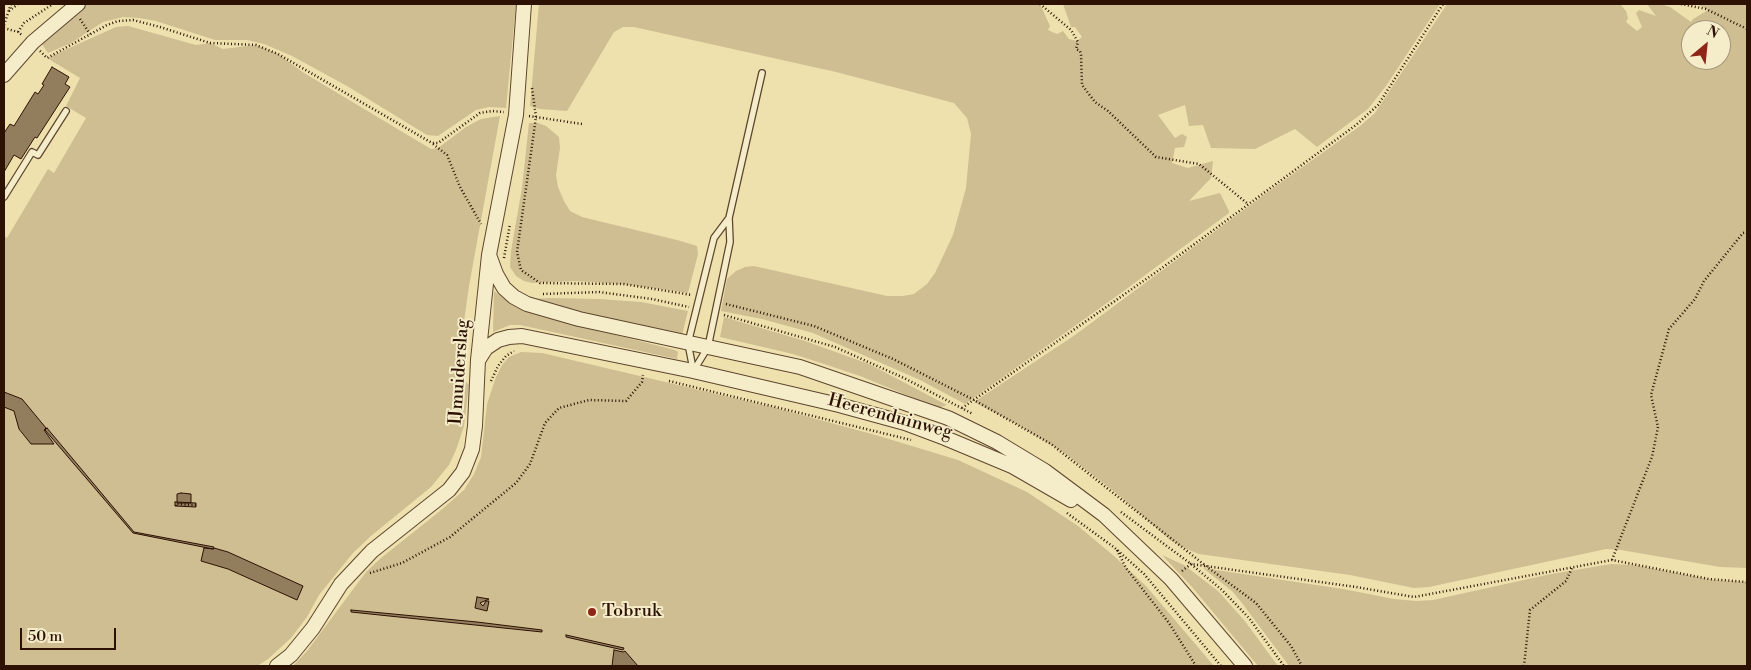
<!DOCTYPE html>
<html>
<head>
<meta charset="utf-8">
<style>
	body { margin:0 }
	#map { position:relative; width:1751px; height:670px; overflow:hidden; background:#efe1ae; font-family:"Libre Bodoni",serif }
	canvas { display:block }
	.frame { position:absolute; inset:0; border:5px solid #2d1204; pointer-events:none }
	.north { position:absolute; left:1681px; top:20px; width:50px; height:50px; box-sizing:border-box; background:#f5ecca; border:1px solid #a5957b; border-radius:50%; rotate:28deg; font-size:14px; font-weight:700; line-height:20px; text-align:center; color:#2d1204 }
	.north::after { content:''; display:block; margin:auto; width:18px; height:22px; background:#8f2418; clip-path:polygon(50% 0,100% 100%,50% 72%,0 100%) }
	.scale { position:absolute; left:20px; top:628px; width:96px; height:22px; box-sizing:border-box; border:2px solid #2d1204; border-top:0; padding-left:6px; font-size:15px; line-height:18px; white-space:nowrap; color:#2d1204; -webkit-text-stroke:4px #f5ecca; paint-order:stroke }
</style>
</head>
<body>
<div id="map">
<canvas width="1751" height="670"></canvas>
<div class="frame"></div>
<div class="north">N</div>
<div class="scale">50 m</div>
</div>
<script>
const context = document.querySelector('canvas').getContext('2d');
context.lineJoin = 'round';
function fillPath(path, color) {
  context.fillStyle = color;
  context.fill(path, 'evenodd');
}
function poly(rows) {
  const path = new Path2D();
  for (const r of rows) {
    path.moveTo(r[0], r[1]);
    for (let i = 2; i < r.length; i += 2) path.lineTo(r[i], r[i + 1]);
  }
  return path;
}
function stroke(path, color, width, dash) {
  context.strokeStyle = color;
  context.lineWidth = width;
  context.lineCap = dash ? 'butt' : 'round';
  context.setLineDash(dash || []);
  context.stroke(path);
}
function drawText(font, color, halo, rows, align = 'center') {
  context.font = font + ' "Libre Bodoni",serif';
  context.lineWidth = 4;
  context.setLineDash([]);
  context.textBaseline = 'middle';
  context.strokeStyle = halo;
  context.fillStyle = color;
  for (const [text, x, y, turn = 0] of rows) {
    context.save();
    context.translate(x, y);
    context.rotate((+turn || 0) * Math.PI / 180);
    context.textAlign = isNaN(turn) ? turn : align;
    if (halo) context.strokeText(text, 0, 0);
    context.fillText(text, 0, 0);
    context.restore();
  }
}
fillPath(poly([
	[87,4,516,4,506,108,489,107,476,110,438,136,427,135,347,86,292,56,264,44,247,40,215,40,156,21,139,18,123,17,103,22,71,43,48,53,39,40],
	[539,4,1040,4,1050,26,1048,30,1057,34,1063,31,1069,39,1077,41,1082,37,1075,27,1071,27,1063,4,1440,4,1386,86,1368,109,1317,147,1295,129,1255,149,1211,148,1203,125,1189,126,1185,105,1158,115,1175,138,1182,134,1187,137,1184,147,1175,148,1172,163,1188,168,1213,161,1211,178,1189,201,1220,193,1229,211,1229,213,1121,293,965,404,920,380,813,333,762,319,721,311,727,279,736,271,745,267,754,266,887,296,903,296,914,294,927,284,935,273,953,235,966,188,971,134,967,118,954,103,836,72,634,27,623,27,614,32,567,111,540,109,530,106],
	[1447,4,1620,4,1626,11,1628,18,1626,22,1637,31,1642,27,1636,13,1639,10,1656,16,1647,4,1660,4,1670,7,1691,22,1693,19,1708,10,1697,4,1747,4,1747,568,1720,567,1621,550,1606,549,1429,587,1414,588,1350,575,1199,554,1182,547,1170,540,1116,493,1063,452,1018,425,974,402,1075,335,1276,186,1360,126,1375,113],
	[1691,30,1721,30,1721,60,1691,60],
	[128,26,196,45,210,43,223,49,256,45,278,54,304,73,431,149,438,148,466,127,481,119,500,116,469,286,458,364,461,377,469,385,464,426,456,450,449,465,431,487,371,536,353,553,319,595,307,617,291,638,268,659,257,666,4,666,4,236,7,238,48,169,54,173,86,118,66,106,80,78,47,58,116,27],
	[529,123,538,123,546,126,559,137,560,148,556,175,558,187,564,201,570,211,582,217,677,240,697,246,698,254,688,293,623,284,575,281,532,283,524,281,516,276,510,267,511,251,522,188],
	[494,291,517,308,541,316,675,350,678,352,677,359,520,325,510,325,493,332],
	[550,298,599,299,641,302,688,311,682,335,544,304,529,299],
	[724,317,805,341,869,364,947,405,938,408,860,376,821,363,793,354,720,337],
	[521,352,542,353,776,408,879,436,958,460,1027,492,1078,526,1114,556,1146,586,1214,666,293,666,307,651,366,572,381,558,440,511,464,490,474,474,481,457,487,404,496,377,502,365,509,357],
	[1162,555,1184,565,1218,591,1244,620,1278,666,1258,666,1192,587],
	[1611,564,1634,565,1713,580,1747,582,1747,666,1289,666,1242,603,1232,591,1203,568,1343,589,1394,599,1416,601,1433,600,1551,574]
]), '#cebe91');
const building = poly([
	[52,67,69,77,65,84,70,87,37,138,35,137,21,159,14,155,4,172,4,133,10,124,14,126,35,92,38,94,44,85,42,84,52,67],
	[4,392,22,399,46,428,44,430,54,444,31,444,19,429,14,411,4,407,4,392],
	[47,428,134,532,214,547,213,549,133,533,45,430,47,428],
	[181,493,191,494,191,503,177,503,177,494,181,493],
	[175,502,196,503,196,507,175,506,175,502],
	[204,548,214,549,214,548,228,552,303,586,297,600,228,569,201,561,204,548],
	[477,597,489,599,480,603,483,606,486,601,489,601,487,611,475,608,477,597],
	[351,610,477,622,542,630,542,632,351,612,351,610],
	[566,635,624,648,623,650,566,637,566,635],
	[614,650,623,652,625,651,638,666,612,666,614,650]
]);
fillPath(building, '#927e5c');
stroke(building, '#2d1204', 1);
const service = poly([
	[4,197,32,152,38,155,66,111],
	[693,369,688,343,714,238,729,218],
	[694,370,708,347,730,242,729,218,762,73]
]);
const tertiary = poly([
	[4,75,33,42,78,4],
	[489,255,496,274,504,288,514,297,527,304,579,319,800,367,948,418,997,442,1045,471,1104,515,1171,579,1245,666],
	[479,359,486,348,498,340,509,337,522,336,693,371,839,405,905,423,945,438,1012,466,1071,500],
	[277,666,291,655,313,628,341,584,372,551,449,490,463,472,472,449,475,426,478,360,489,255,516,115,524,4]
]);
stroke(service, '#5e462e', 8);
stroke(tertiary, '#5e462e', 16);
stroke(poly([
	[1040,4,1071,30,1078,42,1076,49,1080,51,1081,55,1082,85,1095,102,1108,111,1156,157,1199,164,1248,204],
	[1681,4,1706,9,1747,29],
	[9,11,18,4],
	[80,19,90,34],
	[4,25,11,4],
	[4,28,18,32,23,36],
	[18,32,24,23,53,4],
	[40,51,47,58,107,25,118,21,133,20,160,27,210,43,256,45,278,54,432,143,438,143,480,113,492,111,504,112],
	[532,88,536,117,517,252,521,270,540,283,623,284,692,295],
	[529,116,582,124],
	[433,144,447,155,460,187,481,224],
	[504,258,510,224],
	[543,294,599,292,652,299,689,307],
	[726,304,814,326,893,359,974,400,1051,444,1206,566,1256,603,1291,646,1302,666],
	[724,315,835,347,904,378,973,414],
	[491,381,498,366,506,356,514,351],
	[669,381,911,440],
	[962,408,1162,268,1356,125,1378,105,1443,4],
	[176,506,176,504,196,505],
	[1121,512,1191,564,1222,590,1249,618,1284,666],
	[1067,513,1115,548,1144,574,1221,666],
	[1117,550,1126,568,1169,623,1196,666],
	[1612,560,1652,457,1658,427,1651,395,1669,329,1695,299,1704,281,1743,233,1747,232],
	[1182,571,1191,564,1356,587,1414,597,1612,560,1709,579,1747,582],
	[370,573,402,563,450,537,516,483,530,464,545,423,559,408,589,400,626,401,642,382,643,375],
	[1524,666,1530,610,1566,581,1572,568]
]), '#2d1204', 2.5, [1, 2.5]);
stroke(service, '#f5ecca', 5.5);
stroke(tertiary, '#f5ecca', 14);
for (const [x, y, r, color] of [
	[592,612,5,"#8f2418"]
]) {
  const dot = new Path2D();
  dot.arc(x, y, r, 0, 2 * Math.PI);
  context.fillStyle = color;
  context.fill(dot);
  stroke(dot, '#f5ecca', 2);
}
drawText('18px', '#2d1204', '#f5ecca', [
	["IJmuiderslag",460,372,-86],
	["Heerenduinweg",890,417,15]
]);
drawText('18px', '#2d1204', '#f5ecca', [
	["Tobruk",602,612]
], 'left');
</script>
</body>
</html>
